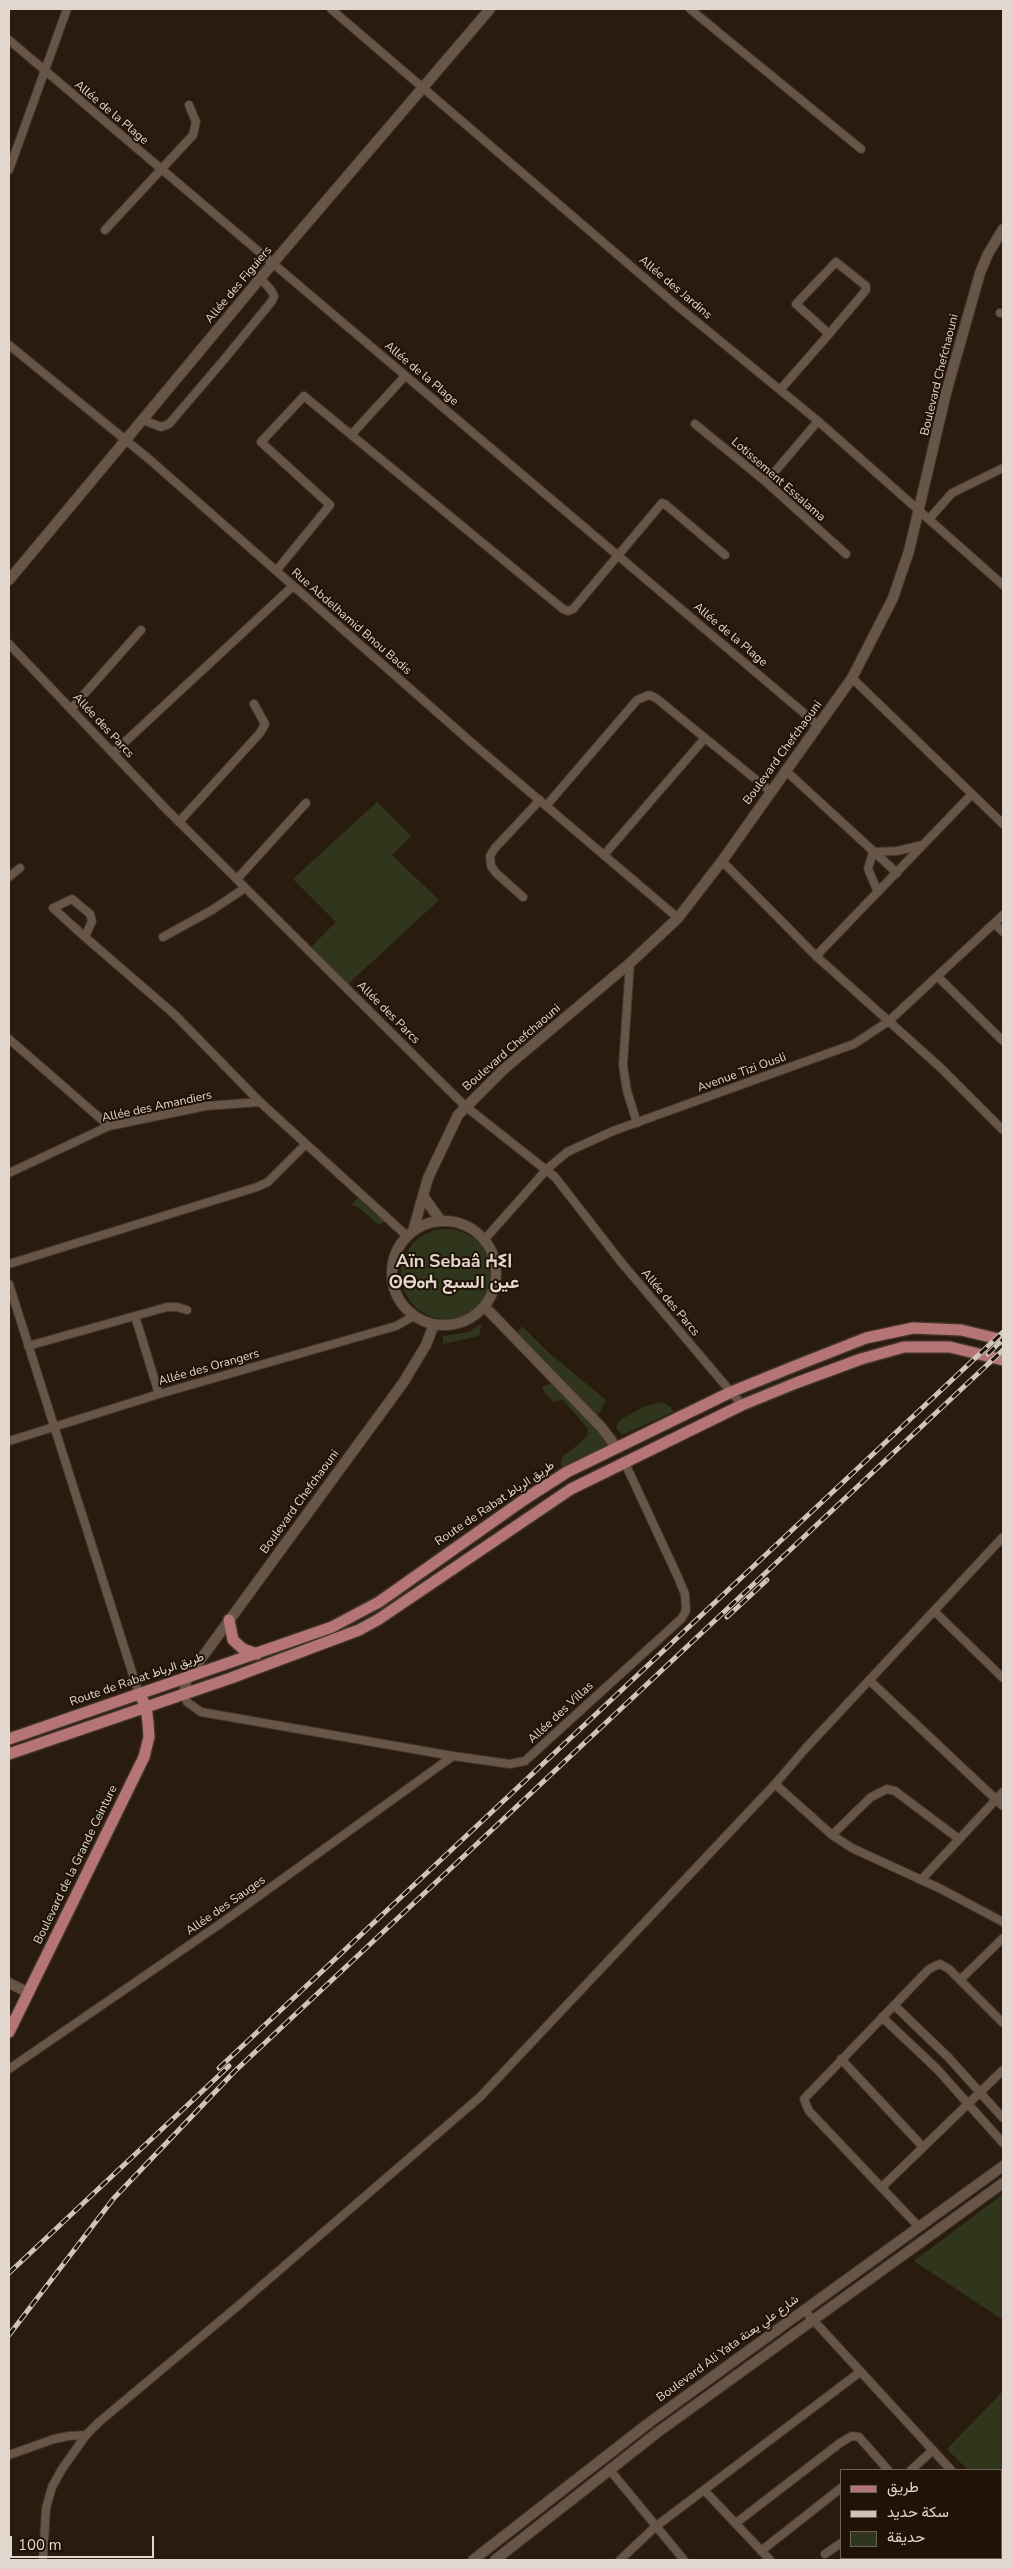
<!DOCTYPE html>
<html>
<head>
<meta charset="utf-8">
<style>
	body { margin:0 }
	#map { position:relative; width:1012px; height:2569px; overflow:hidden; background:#2a1b0f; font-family:"Nunito Sans",Vazirmatn,sans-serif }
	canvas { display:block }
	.frame { position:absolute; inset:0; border:10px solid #e1d7ce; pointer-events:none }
	.legend { position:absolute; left:840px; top:2469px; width:162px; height:90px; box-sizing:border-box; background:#201206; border:1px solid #6d6156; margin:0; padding:6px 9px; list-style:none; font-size:15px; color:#e1d7ce }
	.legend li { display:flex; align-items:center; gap:10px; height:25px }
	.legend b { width:25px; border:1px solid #6d6156 }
	.scale { position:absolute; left:10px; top:2536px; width:144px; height:22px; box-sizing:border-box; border:2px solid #e1d7ce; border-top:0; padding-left:6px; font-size:15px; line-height:18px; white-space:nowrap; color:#e1d7ce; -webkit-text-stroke:4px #201206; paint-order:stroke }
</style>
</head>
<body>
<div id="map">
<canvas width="1012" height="2569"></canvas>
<div class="frame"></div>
<ul class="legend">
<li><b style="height:6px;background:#b47574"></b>طريق</li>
<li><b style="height:6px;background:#cec4ba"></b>سكة حديد</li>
<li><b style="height:14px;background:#30361b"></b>حديقة</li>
</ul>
<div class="scale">100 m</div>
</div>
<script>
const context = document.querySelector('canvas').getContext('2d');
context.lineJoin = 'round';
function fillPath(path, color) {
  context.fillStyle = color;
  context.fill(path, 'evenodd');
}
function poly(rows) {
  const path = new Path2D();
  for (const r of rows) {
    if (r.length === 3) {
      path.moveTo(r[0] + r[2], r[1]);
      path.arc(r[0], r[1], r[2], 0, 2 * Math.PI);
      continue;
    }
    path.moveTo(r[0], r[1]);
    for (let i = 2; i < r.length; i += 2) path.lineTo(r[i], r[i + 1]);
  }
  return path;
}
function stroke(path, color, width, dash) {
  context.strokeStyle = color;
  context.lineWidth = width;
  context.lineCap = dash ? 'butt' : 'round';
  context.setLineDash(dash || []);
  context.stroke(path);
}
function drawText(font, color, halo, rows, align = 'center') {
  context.font = font + ' "Nunito Sans",Vazirmatn,"Noto Sans Tifinagh",sans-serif';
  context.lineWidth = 4;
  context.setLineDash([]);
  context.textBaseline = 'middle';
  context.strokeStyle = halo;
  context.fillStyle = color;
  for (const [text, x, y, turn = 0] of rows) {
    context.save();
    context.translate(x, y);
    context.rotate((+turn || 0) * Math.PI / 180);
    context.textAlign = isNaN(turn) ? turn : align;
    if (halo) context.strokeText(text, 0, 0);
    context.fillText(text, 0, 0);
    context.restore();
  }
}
fillPath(poly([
	[377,802,411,836,392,855,439,900,345,987,311,947,336,922,293,879],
	[360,1196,386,1220,379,1225,358,1207,351,1205],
	[446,1274,45],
	[482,1323,479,1336,443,1344,443,1336,469,1332],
	[522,1326,549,1353,606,1400,597,1417,515,1336],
	[551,1384,557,1386,600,1430,609,1444,564,1468,561,1465,562,1457,580,1443,587,1436,588,1429,563,1400,553,1402,546,1394,542,1389,544,1386],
	[662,1402,671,1407,673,1412,622,1435,616,1428,620,1420,643,1407],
	[1003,2194,1003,2320,914,2261],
	[1003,2391,1003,2507,1001,2505,1001,2470,968,2470,947,2449]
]), '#30361b');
const street = poly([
	[331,9,675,304,818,421,1003,585],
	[690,9,861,149],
	[9,40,818,725],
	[9,170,67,9],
	[105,230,193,135,196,122,189,105],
	[1000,313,1003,313],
	[9,345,149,459,472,743,678,918],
	[780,390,829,334,866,290,866,286,836,262,796,304,829,334],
	[143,420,161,427,169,424,222,362,272,301,274,296,271,290,261,279],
	[695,424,766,482,846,554],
	[352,434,405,376],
	[766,482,818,421],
	[929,519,952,493,1003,468],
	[276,571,330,505,261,442,304,396,563,609,568,611,573,609,662,503,665,504,725,555],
	[9,644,166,809,465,1106,555,1177,621,1262,742,1405],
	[852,678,1003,824],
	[71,709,141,630],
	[113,753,293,586],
	[785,770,897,873],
	[546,806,637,700,649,695,656,698,770,791],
	[179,822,260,733,265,724,254,704],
	[604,855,705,738],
	[722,861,816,956,941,1068,1003,1130],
	[9,877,20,868],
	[237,879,306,803],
	[878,892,868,869,873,852,897,851,922,845],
	[523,897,496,873,491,866,490,856,495,848,540,800],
	[995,924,1003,932],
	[85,937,92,921,90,914,72,899,53,908,85,937,174,1014,260,1102,407,1236],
	[163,937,212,910,245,888],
	[816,956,972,794],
	[630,963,623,1065,627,1091,637,1123],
	[938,977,1003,1041],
	[9,1039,109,1126],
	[9,1173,109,1126,206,1106,260,1102],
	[484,1240,547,1169,567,1152,613,1131,854,1044,889,1021,1003,915],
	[9,1264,257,1187,268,1182,306,1144],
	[9,1284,139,1694],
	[135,1316,159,1394],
	[28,1346,167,1307,177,1307,187,1310],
	[9,1441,159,1394,396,1326,414,1316],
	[934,1611,1003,1678],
	[869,1680,1003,1806],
	[184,1693,187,1702,201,1712,453,1756,510,1764,525,1761,681,1619,686,1611,685,1594,677,1575,624,1461],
	[775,1784,832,1835,852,1848,941,1889,1003,1922],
	[832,1835,871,1797,887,1789,895,1791,959,1839],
	[921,1880,1003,1792],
	[961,1979,1003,1938],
	[894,2005,948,2057,1003,2118],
	[882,2017,937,2069,1003,2143],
	[841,2059,923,2147],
	[9,2069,220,1924,453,1756],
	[882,2187,1003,2070],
	[919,2227,809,2111,804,2099,928,1970,935,1966,940,1964,949,1969,1003,2023],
	[804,2310,951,2470],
	[9,2455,54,2439,69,2436,86,2435],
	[609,2469,684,2560],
	[911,2470,933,2450],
	[704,2490,770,2560],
	[736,2523,840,2443,852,2436,859,2437,888,2470],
	[1001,2524,1003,2526],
	[761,2551,841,2488],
	[825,2554,841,2543],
	[43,2560,46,2508,52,2487,62,2469,86,2435,99,2422,239,2305,480,2097,775,1784,805,1749,1003,1537],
	[620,2560,655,2527,860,2372],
	[877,2560,881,2558],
	[944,2560,947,2558]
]);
const secondary = poly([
	[9,580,273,263,490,9],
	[423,1196,441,1221],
	[444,1273,52],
	[413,1231,428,1178,458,1115,504,1069,630,963,678,918,722,861,852,678,893,598,909,551,946,393,980,273,988,254,1003,229],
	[484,1306,602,1428,616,1447],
	[184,1693,187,1678,403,1383,426,1345,434,1324],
	[9,1983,29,1993],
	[473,2560,650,2422,1003,2166],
	[495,2560,658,2432,1003,2183]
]);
const primary = poly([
	[229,1620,233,1640,243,1649,257,1654],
	[9,1739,332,1627,379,1602,525,1499,567,1472,731,1392,795,1366,866,1338,913,1328,961,1330,1003,1340],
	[9,1754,231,1678,359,1630,379,1619,571,1489,742,1405,796,1383,861,1359,904,1347,950,1347,1003,1360],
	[9,2032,144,1757,149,1737,148,1723,146,1706,142,1699]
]);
stroke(street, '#40342d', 10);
stroke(secondary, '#40342d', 12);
stroke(primary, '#40342d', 14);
stroke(street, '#675547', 8);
stroke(secondary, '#675547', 10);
stroke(primary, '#b47574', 11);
const rail = poly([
	[988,1354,1003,1339],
	[727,1617,767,1580],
	[219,2068,1003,1332],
	[9,2273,229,2066],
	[9,2335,114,2198,235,2071,1003,1350]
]);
stroke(rail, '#cec4ba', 5);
stroke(rail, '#201206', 3, [9]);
drawText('12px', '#e1d7ce', '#201206', [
	["Allée de la Plage",111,113,40],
	["Allée des Figuiers",239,285,-50],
	["Allée des Jardins",675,288,40],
	["Allée de la Plage",421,374,40],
	["Boulevard Chefchaouni",940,375,-76],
	["Lotissement Essalama",778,480,41],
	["Rue Abdelhamid Bnou Badis",351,622,41],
	["Allée de la Plage",730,635,40],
	["Allée des Parcs",103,726,47],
	["Boulevard Chefchaouni",783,753,-54],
	["Allée des Parcs",388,1013,45],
	["Boulevard Chefchaouni",512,1048,-41],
	["Avenue Tizi Ousli",742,1073,-20],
	["Allée des Amandiers",157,1107,-12],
	["Allée des Parcs",670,1303,50],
	["Allée des Orangers",209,1368,-16],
	["Boulevard Chefchaouni",300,1502,-54],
	["Route de Rabat طريق الرباط",495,1504,-34],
	["Route de Rabat طريق الرباط",137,1680,-19],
	["Allée des Villas",561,1713,-43],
	["Boulevard de la Grande Ceinture",76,1865,-64],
	["Allée des Sauges",226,1906,-35],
	["Boulevard Ali Yata شارع علي يعتة",728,2349,-36]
]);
drawText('bold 18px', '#e1d7ce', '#201206', [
	["Aïn Sebaâ ⵄⵉⵏ",454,1263],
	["ⵙⴱⴰⵄ عين السبع",454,1284]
]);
</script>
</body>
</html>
